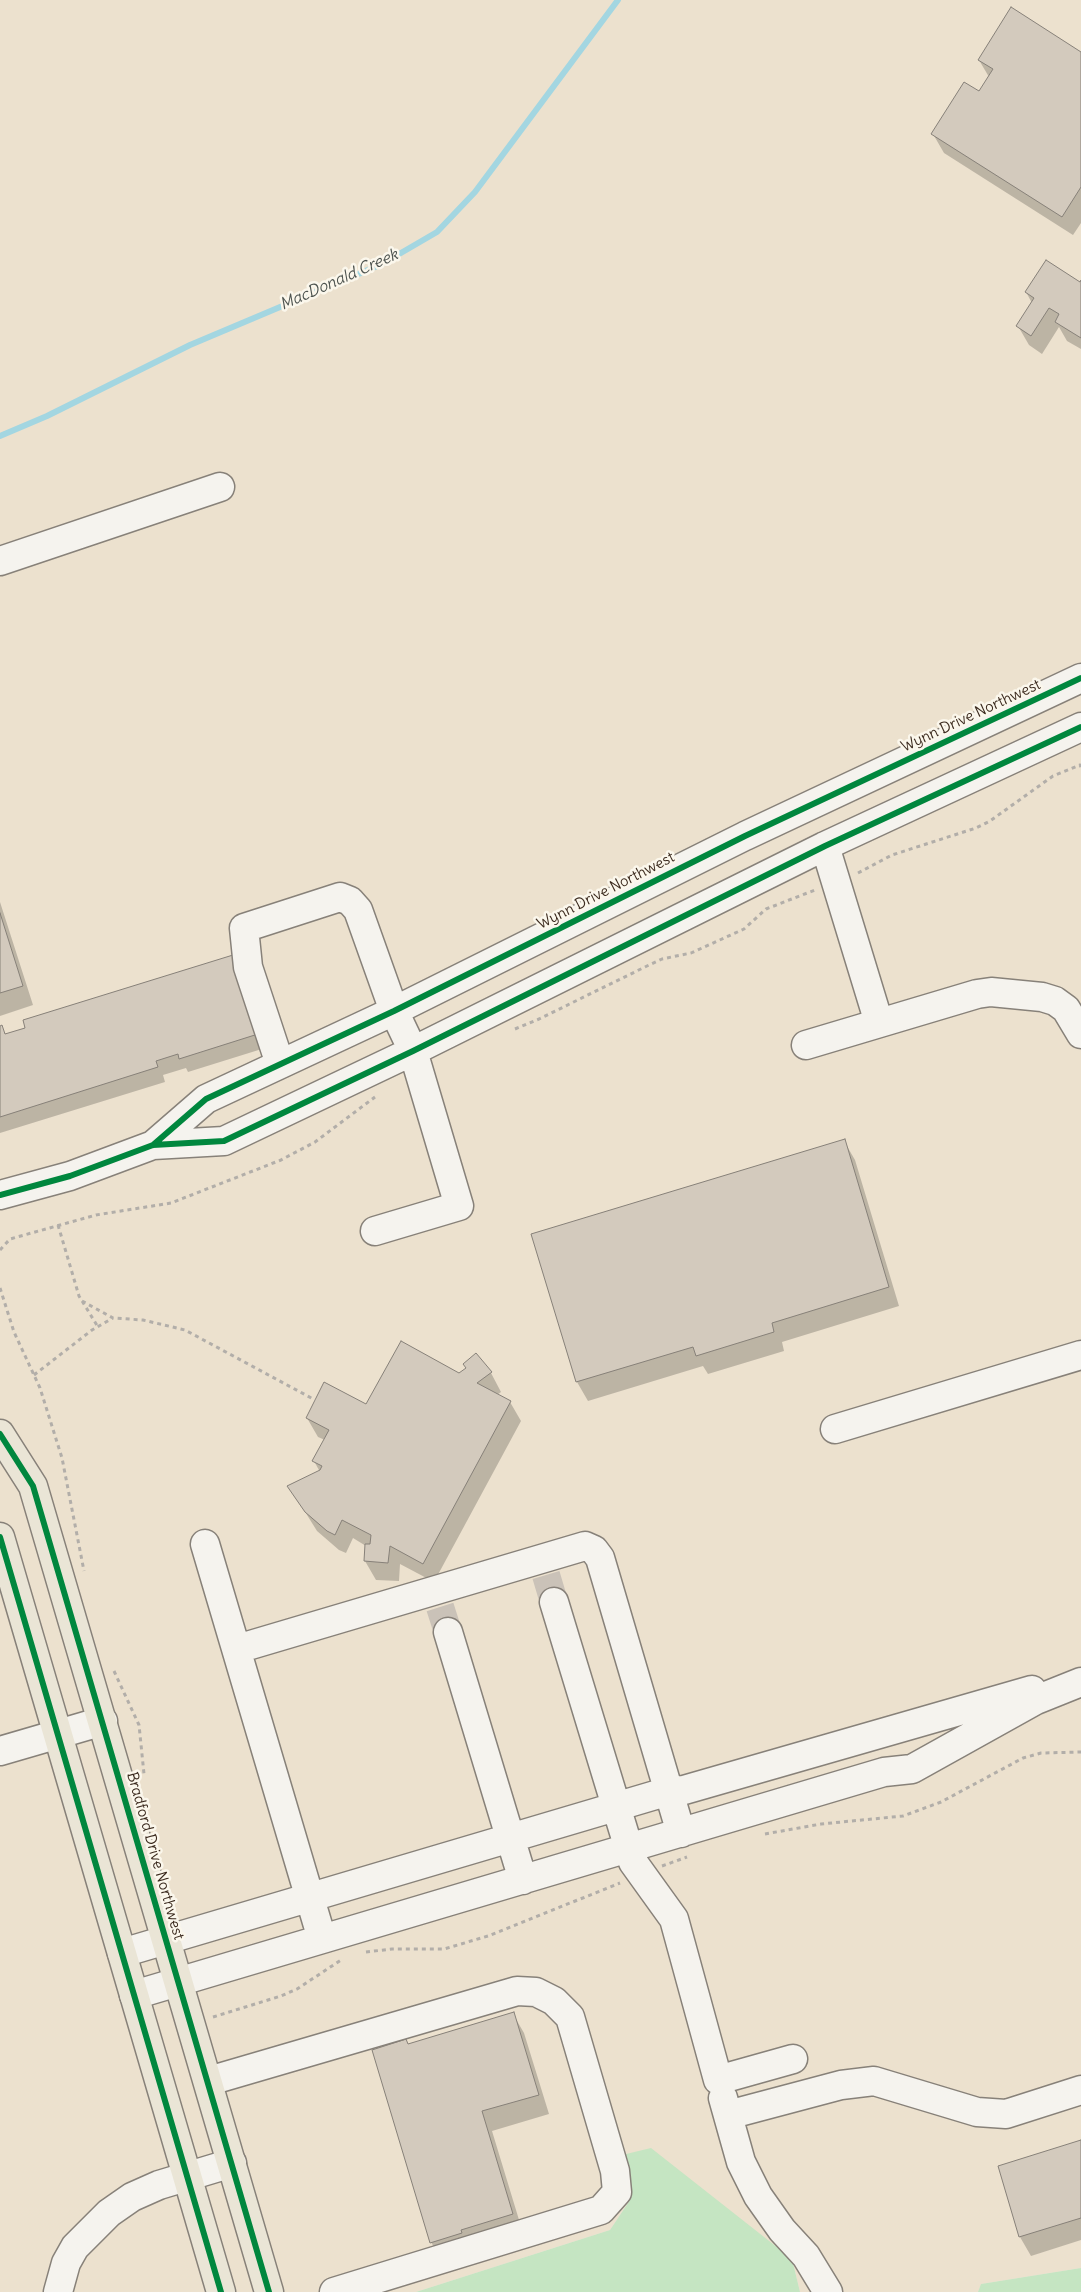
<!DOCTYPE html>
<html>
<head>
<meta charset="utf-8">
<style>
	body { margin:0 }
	canvas { display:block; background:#eee8de }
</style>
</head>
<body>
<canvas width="1081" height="2292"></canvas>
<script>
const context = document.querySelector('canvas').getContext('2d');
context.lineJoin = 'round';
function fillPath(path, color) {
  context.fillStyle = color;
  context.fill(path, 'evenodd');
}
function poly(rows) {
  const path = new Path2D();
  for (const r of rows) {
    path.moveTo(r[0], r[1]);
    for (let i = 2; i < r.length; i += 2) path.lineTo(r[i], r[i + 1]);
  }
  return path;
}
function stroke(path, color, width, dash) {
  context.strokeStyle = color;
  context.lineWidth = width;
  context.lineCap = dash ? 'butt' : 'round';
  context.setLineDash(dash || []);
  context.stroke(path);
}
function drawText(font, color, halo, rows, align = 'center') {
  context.font = font + ' Delius,sans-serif';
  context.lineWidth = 5;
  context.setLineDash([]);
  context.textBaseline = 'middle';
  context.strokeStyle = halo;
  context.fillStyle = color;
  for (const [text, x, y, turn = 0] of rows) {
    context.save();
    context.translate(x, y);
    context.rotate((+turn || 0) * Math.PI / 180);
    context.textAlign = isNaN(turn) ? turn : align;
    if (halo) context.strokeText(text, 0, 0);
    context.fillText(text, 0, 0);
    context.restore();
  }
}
fillPath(poly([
	[0,0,1081,0,1081,2268,981,2284,978,2292,800,2292,792,2259,622,2155,630,2200,610,2230,416,2292,0,2292]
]), '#ece1ce');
fillPath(poly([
	[651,2148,792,2259,800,2292,416,2292,610,2230,630,2200,622,2155],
	[1081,2268,1081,2292,978,2292,981,2284]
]), '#c5e5c2');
fillPath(poly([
	[1081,53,1081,223,1073,235,944,153,933,134,979,93,989,77,979,60],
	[1081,282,1081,349,1067,341,1059,327,1042,354,1029,345,1018,326,1032,303,1026,292],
	[0,902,33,1005,0,1016],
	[232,956,265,1048,188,1072,186,1068,163,1075,165,1082,0,1133,0,1027,6,1035],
	[844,1141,855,1160,899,1306,782,1342,784,1351,708,1374,703,1366,588,1401,577,1382,533,1235],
	[491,1373,501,1392,497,1395,510,1402,521,1421,434,1582,400,1564,399,1581,376,1580,365,1561,366,1546,353,1538,346,1553,339,1550,317,1531,289,1486,320,1472,314,1461,325,1440,318,1437,307,1418,366,1406,459,1374],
	[513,2014,524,2033,549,2114,492,2131,523,2233,442,2261,431,2242],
	[1081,2142,1081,2240,1031,2256,1020,2237,999,2167]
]), '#0003');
stroke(poly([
	[0,436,47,416,190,345,382,264,437,232,475,192,618,0]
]), '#a3d6e1', 6);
const building = poly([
	[1011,7,1081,52,1081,187,1062,217,931,134,964,82,979,91,993,69,978,60,1011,7],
	[1046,260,1080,282,1081,280,1081,338,1055,322,1059,314,1049,308,1031,336,1016,326,1034,298,1025,292,1046,260],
	[0,913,23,986,0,993,0,913],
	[233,955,258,1034,179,1059,178,1054,156,1061,158,1067,0,1117,0,1026,2,1025,5,1034,25,1028,23,1020,233,955],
	[845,1139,889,1287,772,1323,774,1332,696,1356,693,1347,576,1382,531,1234,845,1139],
	[401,1341,459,1373,466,1368,463,1364,476,1353,492,1372,477,1383,511,1401,423,1564,390,1546,388,1563,364,1561,365,1544,370,1544,371,1535,342,1520,335,1535,327,1531,305,1512,287,1486,320,1470,322,1466,312,1461,329,1430,306,1418,324,1382,366,1404,401,1341],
	[514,2012,539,2095,482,2111,513,2214,461,2230,462,2233,430,2243,372,2050,406,2039,408,2044,514,2012],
	[1081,2140,1081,2218,1019,2237,998,2166,1081,2140]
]);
fillPath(building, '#d3cabd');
stroke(building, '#878179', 1);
stroke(poly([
	[546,1575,554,1602],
	[440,1607,448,1632]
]), '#cac2b8', 28, [28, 14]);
const minor = poly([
	[0,561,220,487],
	[825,846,879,1023],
	[806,1045,977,994,991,992,1042,997,1055,1001,1066,1009,1081,1034],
	[280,1064,248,967,244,928,340,897,350,901,358,910,394,1011,413,1051,459,1206,375,1231],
	[153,1145,206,1099,394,1011,745,836,1081,678],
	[0,1195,70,1176,153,1145,224,1141,413,1051,825,846,1081,727],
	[835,1429,1081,1355],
	[205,1544,322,1939],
	[554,1602,633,1862,674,1919,718,2080,793,2059],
	[448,1632,523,1880],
	[237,1649,585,1546,594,1550,600,1558,681,1833],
	[0,1751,103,1721],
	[122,1953,669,1791,684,1790,1032,1690],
	[134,1995,884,1772,912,1769,1036,1700,1081,1682],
	[209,2081,517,1991,536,1992,554,2001,570,2017,615,2171,617,2192,601,2210,334,2292],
	[723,2098,741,2162,758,2196,782,2230,806,2256,828,2292],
	[728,2115,841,2085,874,2081,977,2112,1006,2114,1081,2090],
	[58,2292,66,2263,75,2247,109,2213,132,2197,159,2185,232,2163]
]);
const major = poly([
	[0,1434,33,1486,269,2292],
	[0,1537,221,2292]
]);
stroke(minor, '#878179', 31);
stroke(major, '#878179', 31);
stroke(poly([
	[858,873,892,855,976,828,990,821,1053,776,1080,765,1081,767],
	[515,1029,539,1019,649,965,662,959,691,953,744,929,766,909,815,890],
	[58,1225,79,1296,98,1327],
	[0,1250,10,1239,96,1215,171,1203,281,1160,315,1142,375,1097],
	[0,1288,14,1332,40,1388,62,1458,84,1571],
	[82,1301,113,1318,143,1320,185,1330,315,1400],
	[34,1375,92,1330,113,1318],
	[114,1671,139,1725,144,1774],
	[765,1834,821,1824,903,1816,941,1802,1023,1758,1041,1753,1081,1752],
	[662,1866,687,1857],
	[366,1952,392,1949,444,1949,488,1936,620,1883],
	[213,2017,281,1996,297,1989,341,1960]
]), '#b2aea9', 3, [4, 4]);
stroke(minor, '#f5f3ee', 28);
stroke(major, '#eae5d6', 28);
stroke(poly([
	[153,1145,206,1099,394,1011,745,836,1081,678],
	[0,1195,70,1176,153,1145,224,1141,413,1051,825,846,1081,727],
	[0,1434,33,1486,269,2292],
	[0,1537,221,2292]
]), '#00873e', 6);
drawText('15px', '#3b2a1e', '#fbf7ec', [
	["Wynn Drive Northwest",971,716,-25],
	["Wynn Drive Northwest",606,891,-27],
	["Bradford Drive Northwest",155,1856,74]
]);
drawText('italic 16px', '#4d534f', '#fbf7ec', [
	["MacDonald Creek",339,280,-24]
]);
</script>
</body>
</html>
